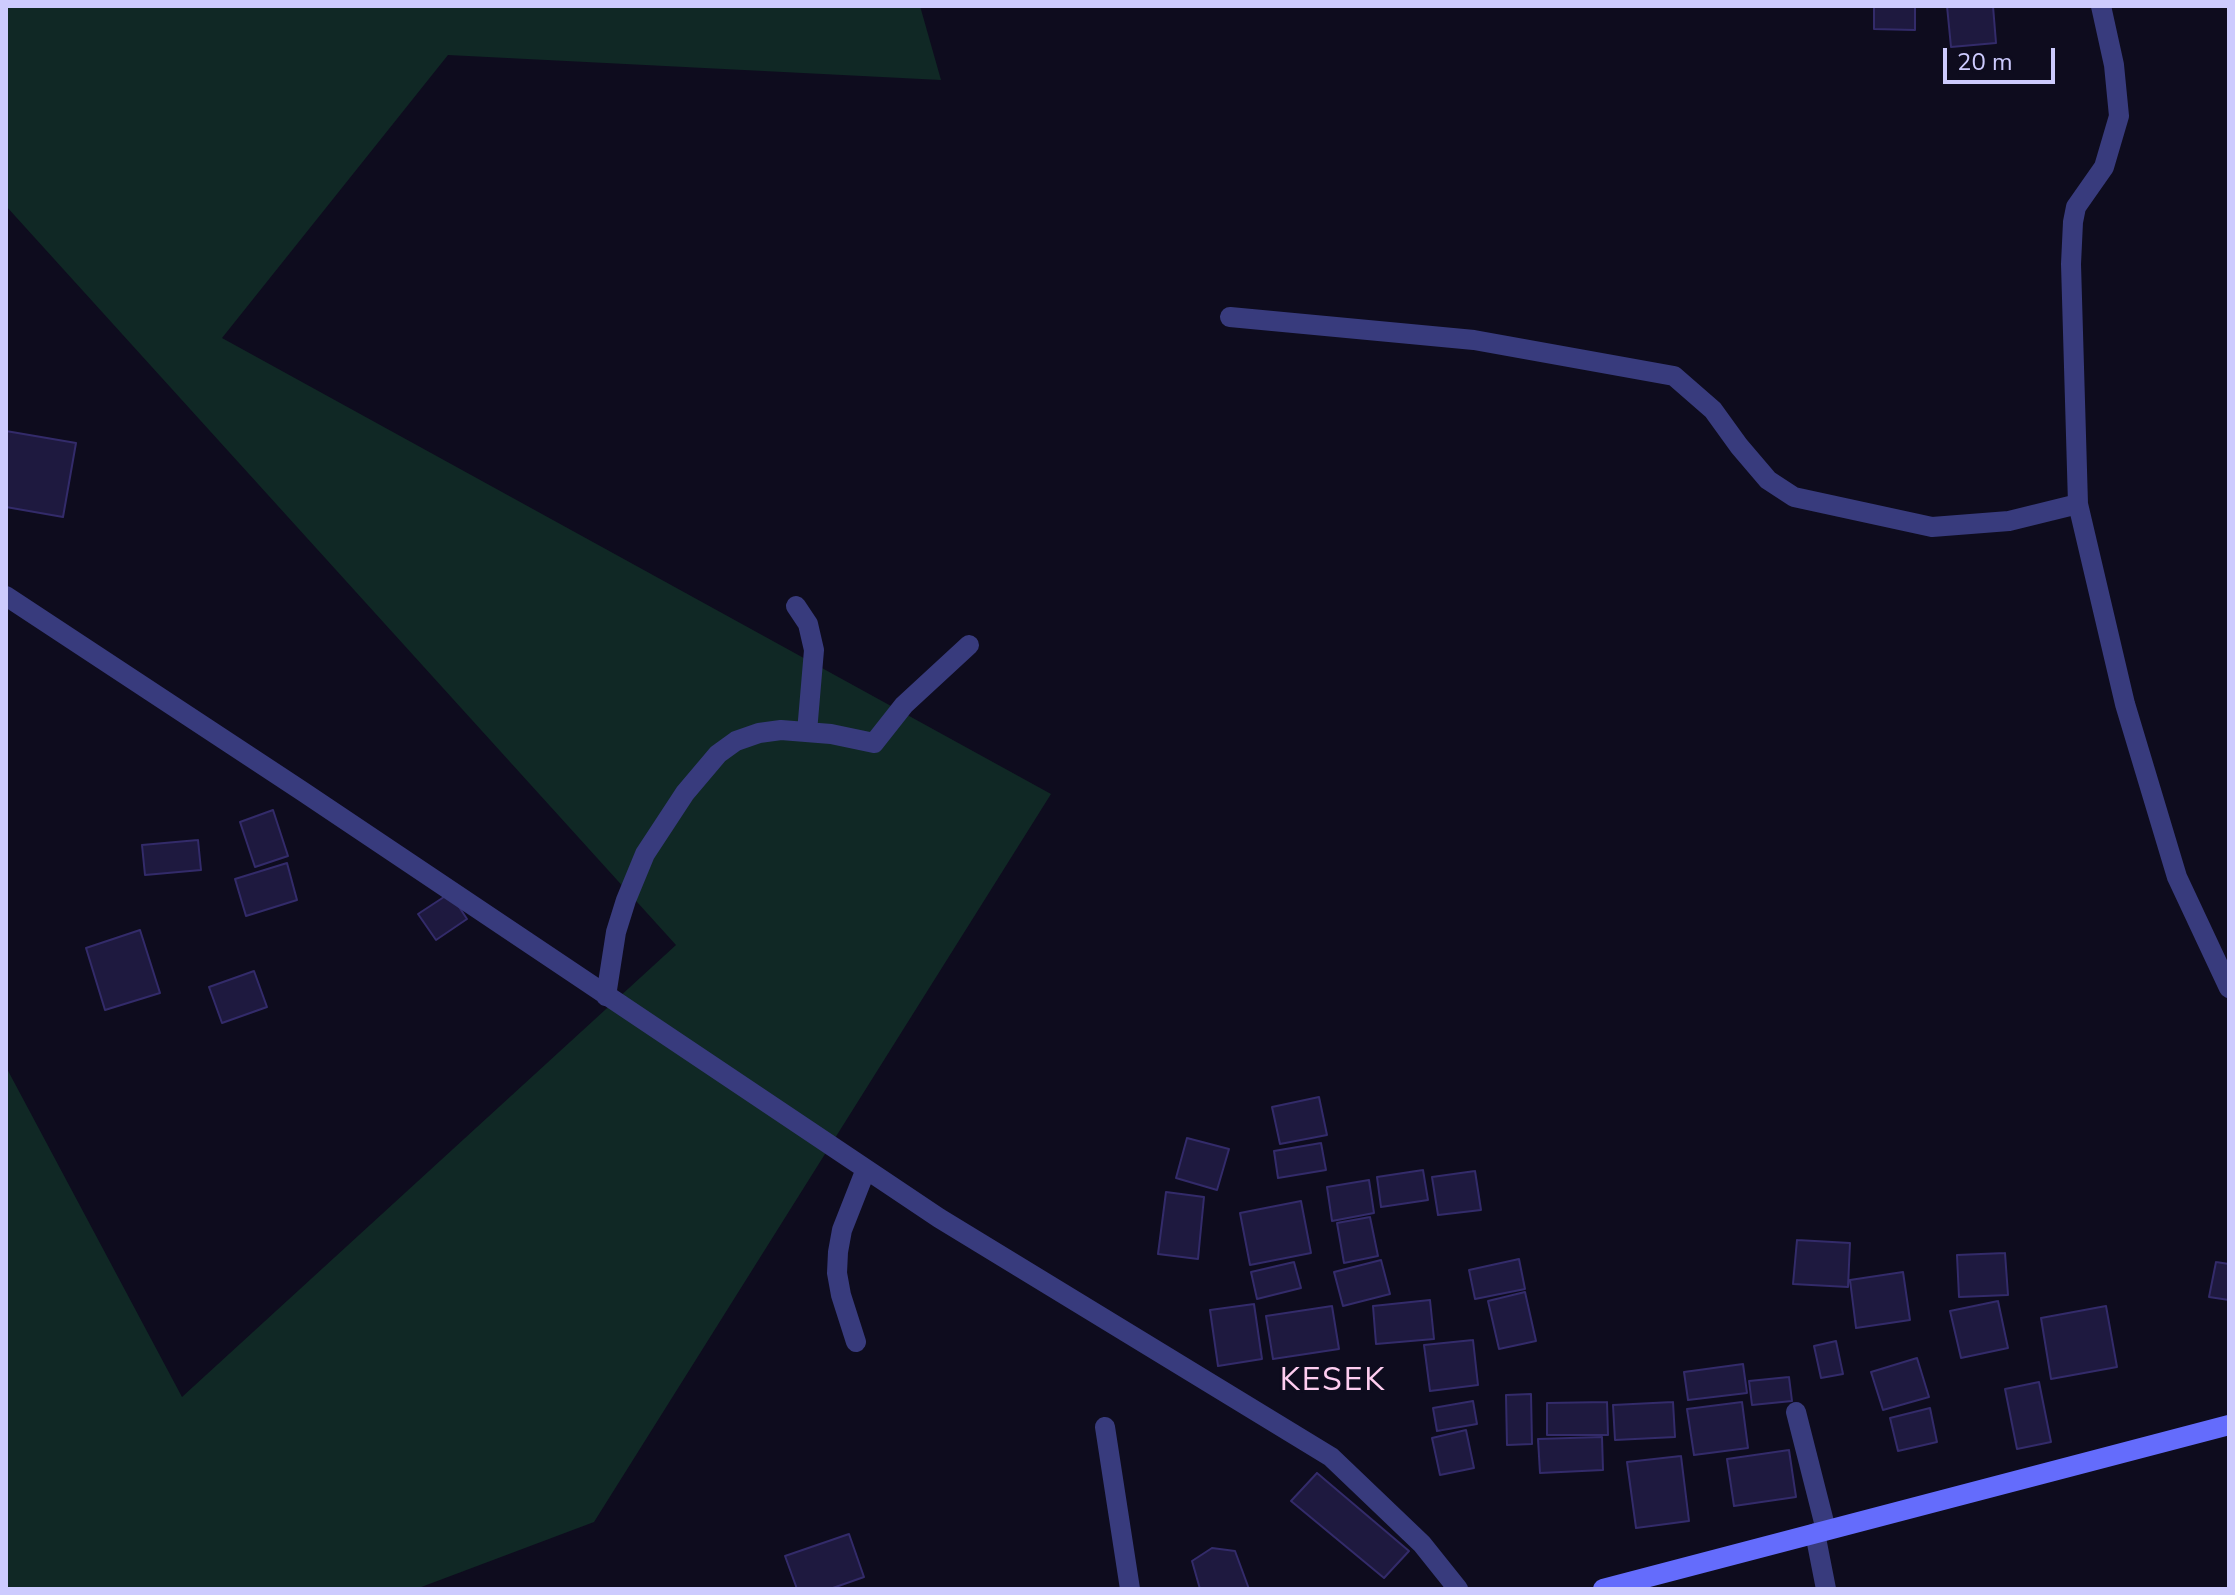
<!DOCTYPE html>
<html>
<head>
<meta charset="utf-8">
<style>
	body { margin:0 }
	#map { position:relative; width:2235px; height:1595px; overflow:hidden; background:#0e0c1e; font-family:"Nunito Sans",sans-serif }
	canvas { display:block }
	.frame { position:absolute; inset:0; border:8px solid #cdcbfe; pointer-events:none }
	.scale { position:absolute; left:1943px; top:48px; width:112px; height:36px; box-sizing:border-box; border:4px solid #cdcbfe; border-top:0; padding-left:10px; font-size:24px; line-height:28px; white-space:nowrap; color:#cdcbfe; -webkit-text-stroke:6px #0e0c1e; paint-order:stroke }
</style>
</head>
<body>
<div id="map">
<canvas width="2235" height="1595"></canvas>
<div class="frame"></div>
<div class="scale">20 m</div>
</div>
<script>
const context = document.querySelector('canvas').getContext('2d');
context.lineJoin = 'round';
function fillPath(path, color) {
  context.fillStyle = color;
  context.fill(path, 'evenodd');
}
function poly(rows) {
  const path = new Path2D();
  for (const r of rows) {
    path.moveTo(r[0], r[1]);
    for (let i = 2; i < r.length; i += 2) path.lineTo(r[i], r[i + 1]);
  }
  return path;
}
function stroke(path, color, width, dash) {
  context.strokeStyle = color;
  context.lineWidth = width;
  context.lineCap = dash ? 'butt' : 'round';
  context.setLineDash(dash || []);
  context.stroke(path);
}
function drawText(font, color, halo, rows, align = 'center') {
  context.font = font + ' "Nunito Sans",sans-serif';
  context.lineWidth = 6;
  context.setLineDash([]);
  context.textBaseline = 'middle';
  context.strokeStyle = halo;
  context.fillStyle = color;
  for (const [text, x, y, turn = 0] of rows) {
    context.save();
    context.translate(x, y);
    context.rotate((+turn || 0) * Math.PI / 180);
    context.textAlign = isNaN(turn) ? turn : align;
    if (halo) context.strokeText(text, 0, 0);
    context.fillText(text, 0, 0);
    context.restore();
  }
}
fillPath(poly([
	[6,6,920,6,941,80,448,55,222,338,1051,794,594,1522,416,1589,6,1589,6,1067,182,1397,676,945,6,206]
]), '#102825');
const building = poly([
	[1874,6,1915,6,1915,30,1874,29,1874,6],
	[1947,6,1993,6,1996,43,1951,47,1947,6],
	[6,431,76,443,63,517,6,507,6,431],
	[273,810,288,856,255,867,240,822,273,810],
	[198,840,201,870,145,875,142,845,198,840],
	[287,863,297,900,246,916,235,879,287,863],
	[450,893,467,919,436,940,418,914,450,893],
	[140,930,160,993,105,1010,86,948,140,930],
	[254,971,267,1007,222,1023,209,987,254,971],
	[1319,1097,1327,1135,1280,1144,1272,1107,1319,1097],
	[1187,1138,1229,1149,1217,1190,1176,1178,1187,1138],
	[1321,1143,1326,1170,1278,1178,1274,1151,1321,1143],
	[1423,1170,1428,1200,1381,1207,1377,1177,1423,1170],
	[1475,1171,1481,1210,1438,1215,1432,1177,1475,1171],
	[1369,1180,1374,1213,1332,1221,1327,1187,1369,1180],
	[1166,1192,1204,1197,1198,1259,1158,1254,1166,1192],
	[1301,1201,1311,1253,1250,1265,1240,1213,1301,1201],
	[1370,1217,1378,1256,1344,1263,1337,1223,1370,1217],
	[1797,1240,1850,1243,1848,1287,1793,1284,1797,1240],
	[2005,1253,2008,1295,1959,1297,1957,1255,2005,1253],
	[1519,1259,1525,1289,1475,1299,1469,1270,1519,1259],
	[1381,1260,1390,1294,1343,1306,1334,1272,1381,1260],
	[1294,1262,1301,1288,1257,1299,1251,1272,1294,1262],
	[2216,1262,2229,1264,2229,1300,2209,1297,2216,1262],
	[1903,1272,1910,1320,1856,1328,1850,1280,1903,1272],
	[1525,1292,1536,1341,1499,1349,1488,1301,1525,1292],
	[1430,1300,1434,1339,1376,1344,1373,1306,1430,1300],
	[1998,1301,2008,1348,1961,1358,1950,1311,1998,1301],
	[1254,1304,1262,1359,1218,1366,1210,1310,1254,1304],
	[1332,1306,1339,1349,1273,1359,1266,1316,1332,1306],
	[2106,1306,2117,1367,2051,1379,2041,1318,2106,1306],
	[1473,1340,1478,1385,1430,1391,1424,1345,1473,1340],
	[1836,1341,1843,1374,1821,1378,1814,1346,1836,1341],
	[1917,1358,1929,1397,1883,1410,1871,1372,1917,1358],
	[1743,1364,1747,1393,1688,1400,1684,1372,1743,1364],
	[1789,1377,1792,1401,1752,1405,1749,1381,1789,1377],
	[2039,1382,2051,1442,2017,1449,2005,1389,2039,1382],
	[1531,1394,1532,1444,1507,1445,1506,1395,1531,1394],
	[1473,1401,1477,1424,1437,1431,1433,1408,1473,1401],
	[1607,1402,1608,1435,1547,1435,1547,1403,1607,1402],
	[1673,1402,1675,1437,1615,1440,1613,1405,1673,1402],
	[1742,1402,1748,1448,1694,1455,1687,1409,1742,1402],
	[1930,1408,1937,1442,1898,1451,1890,1418,1930,1408],
	[1466,1430,1474,1468,1440,1475,1432,1438,1466,1430],
	[1602,1437,1603,1470,1540,1473,1538,1439,1602,1437],
	[1789,1450,1796,1497,1734,1506,1727,1459,1789,1450],
	[1681,1456,1689,1521,1636,1528,1627,1462,1681,1456],
	[1317,1473,1409,1551,1384,1578,1291,1501,1317,1473],
	[849,1534,864,1577,830,1589,797,1589,785,1556,849,1534],
	[1212,1548,1235,1551,1249,1589,1200,1589,1192,1561,1212,1548]
]);
fillPath(building, '#1e193f');
stroke(building, '#332b6a', 2);
stroke(poly([
	[1230,317,1474,340,1674,376,1713,410,1739,446,1768,480,1794,497,1932,527,2009,521,2078,504,2071,264,2073,222,2076,207,2104,167,2119,116,2114,65,2101,6],
	[2078,504,2125,704,2177,877,2229,988],
	[6,596,302,791,939,1218,1331,1457,1422,1544,1458,1589],
	[796,606,808,624,814,650,807,732],
	[606,996,616,932,626,900,645,854,685,793,718,754,736,741,759,733,781,730,831,734,874,743,904,705,969,645],
	[856,1342,841,1295,837,1273,838,1252,842,1230,866,1169],
	[1796,1412,1826,1530],
	[1105,1427,1130,1589],
	[1815,1533,1826,1589]
]), '#383b7d', 20);
stroke(poly([
	[1603,1589,2229,1425]
]), '#646cfc', 20);
context.letterSpacing = '2px';
drawText('32px', '#fecdf0', '#0e0c1e', [
	["KESEK",1333,1382]
]);
context.letterSpacing = '0px';
</script>
</body>
</html>
